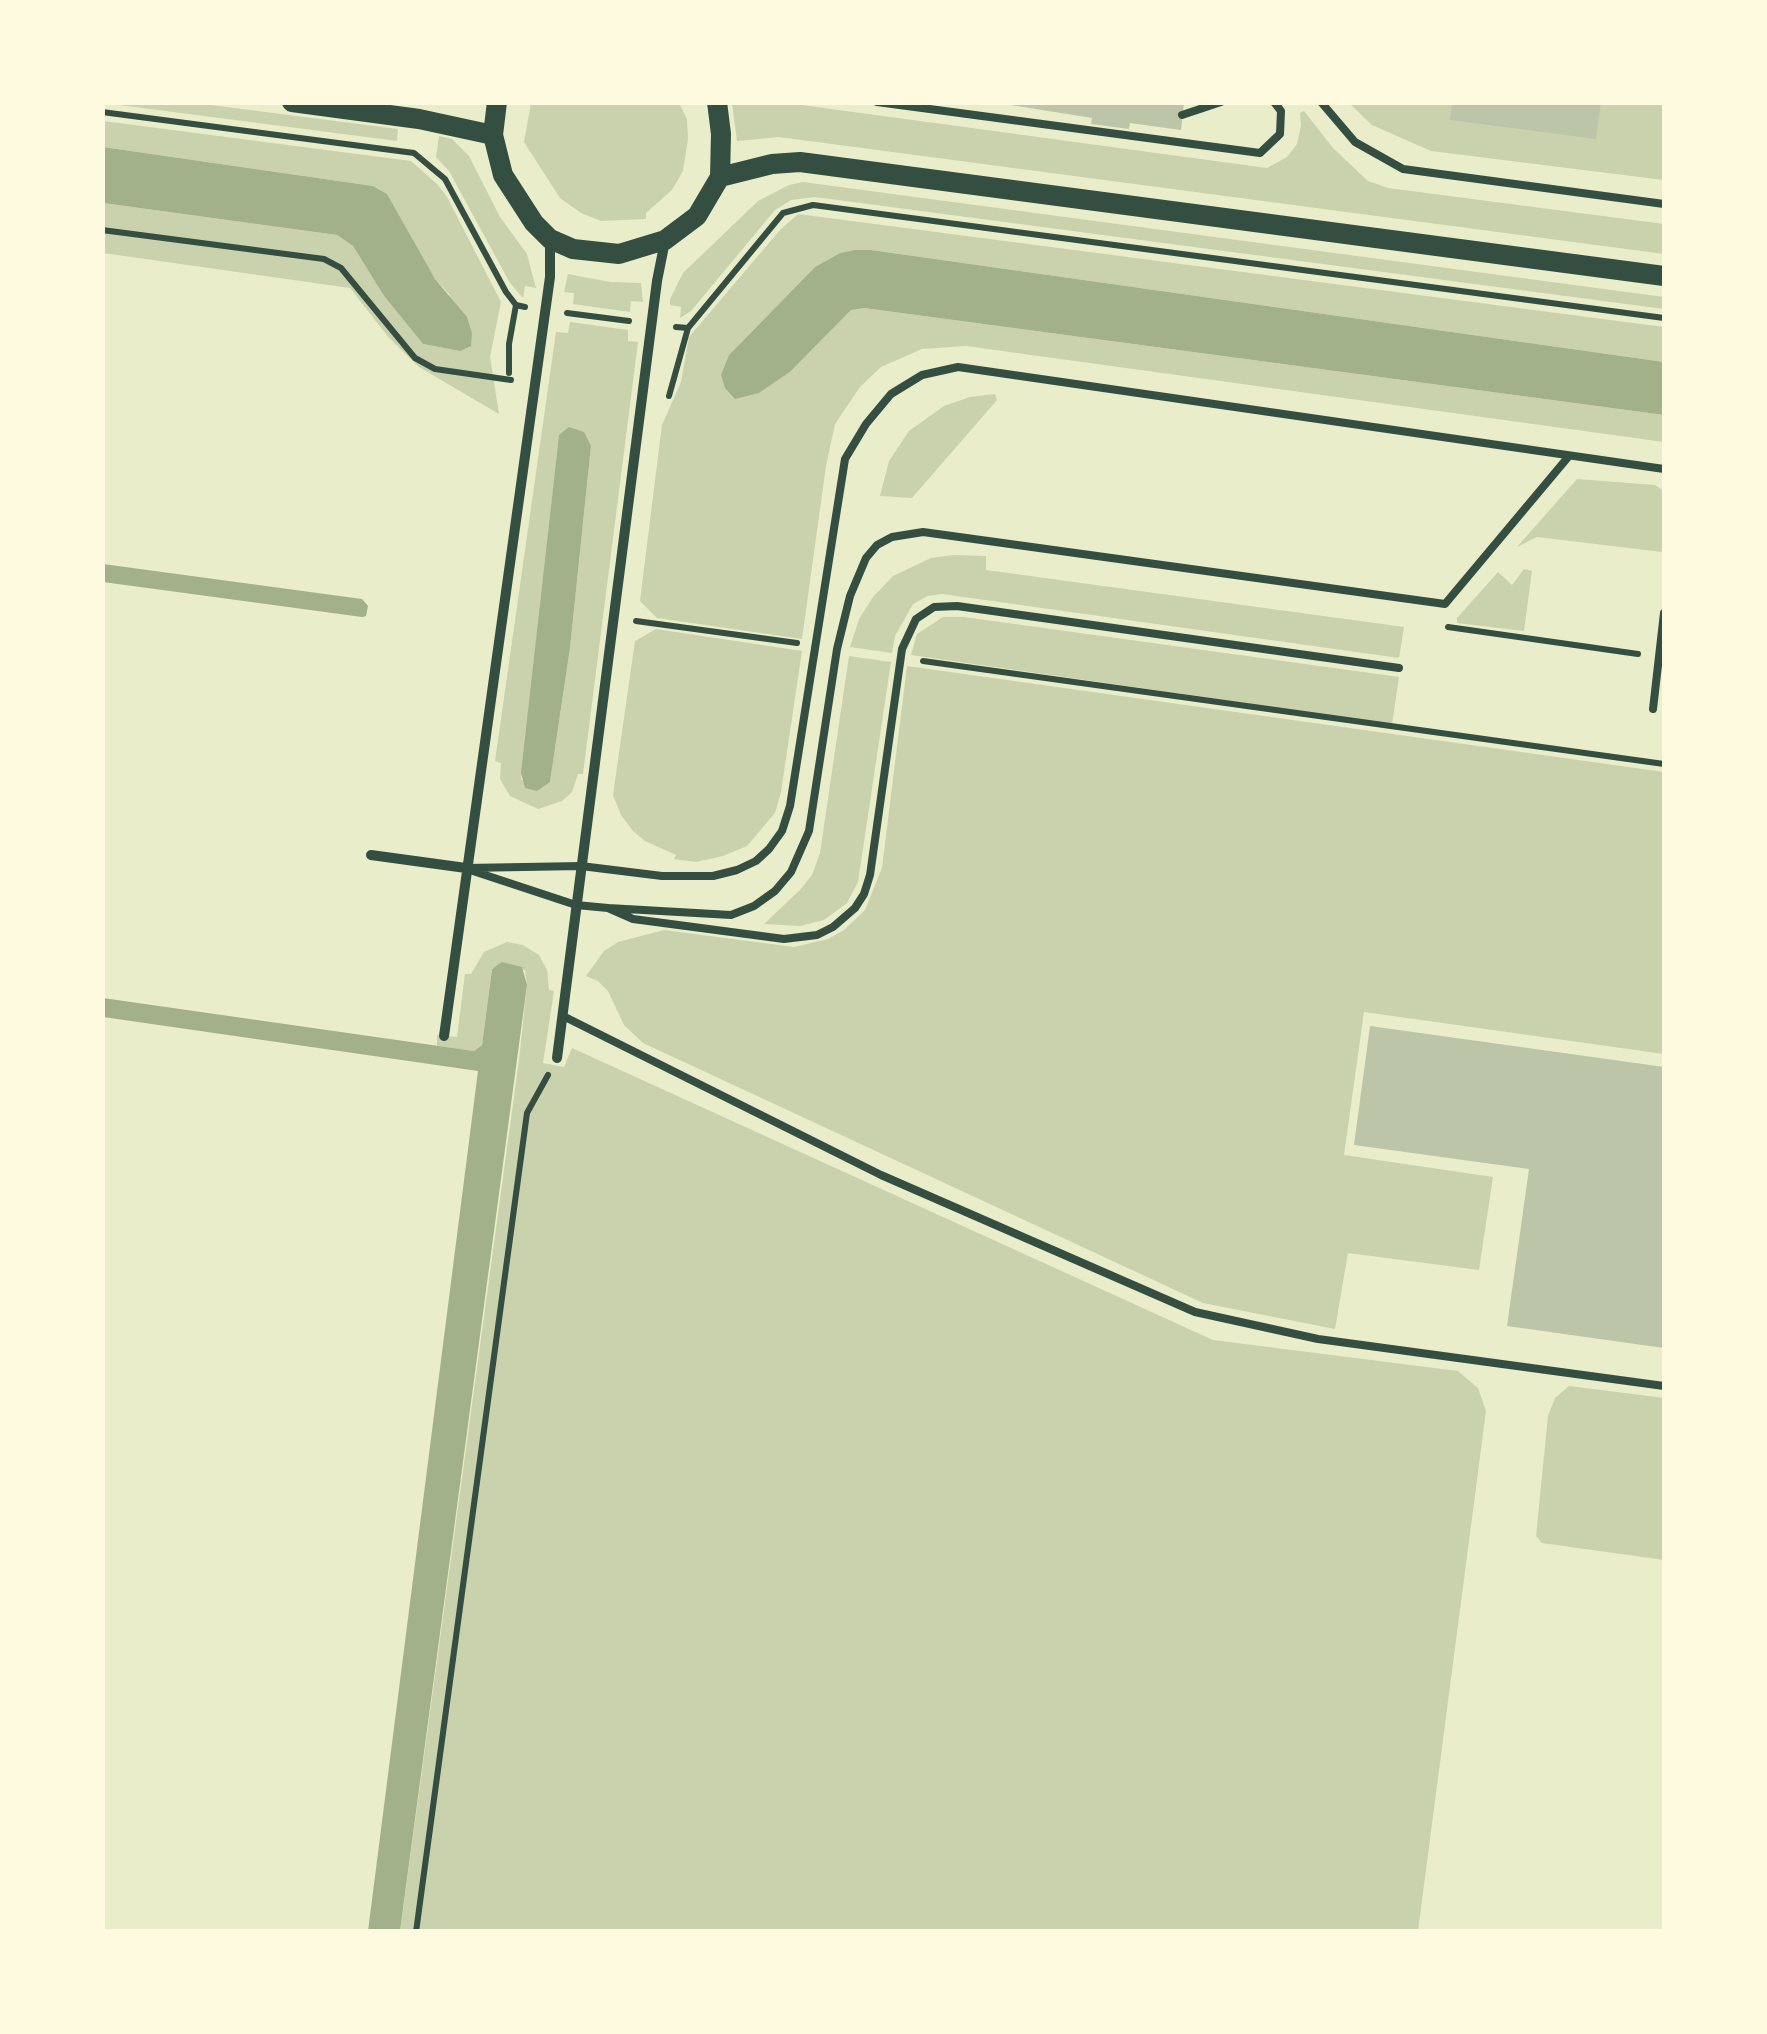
<!DOCTYPE html>
<html>
<head>
<meta charset="utf-8">
<style>
	body { margin:0 }
	#map { position:relative; width:1767px; height:2034px; overflow:hidden; background:#e9edc9; font-family:"Work Sans",sans-serif }
	canvas { display:block }
	.frame { position:absolute; inset:0; border:105px solid #fefae0; pointer-events:none }
</style>
</head>
<body>
<div id="map">
<canvas width="1767" height="2034"></canvas>
<div class="frame"></div>
</div>
<script>
const context = document.querySelector('canvas').getContext('2d');
context.lineJoin = 'round';
function fillPath(path, color) {
  context.fillStyle = color;
  context.fill(path, 'evenodd');
}
function poly(rows) {
  const path = new Path2D();
  for (const r of rows) {
    path.moveTo(r[0], r[1]);
    for (let i = 2; i < r.length; i += 2) path.lineTo(r[i], r[i + 1]);
  }
  return path;
}
function stroke(path, color, width, dash) {
  context.strokeStyle = color;
  context.lineWidth = width;
  context.lineCap = dash ? 'butt' : 'round';
  context.setLineDash(dash || []);
  context.stroke(path);
}
fillPath(poly([
	[104,103,195,103,398,129,397,141],
	[531,103,679,103,687,119,688,139,683,171,672,190,646,213,646,219,601,221,581,213,560,198,524,142],
	[732,103,787,103,1267,168,1287,157,1297,144,1301,126,1300,113,1304,111,1333,148,1368,181,1388,188,1664,224,1664,254,779,137,737,141],
	[1349,103,1664,103,1664,180,1431,151,1372,125],
	[103,121,411,161,438,185,447,197,501,302,490,357,499,414,419,367,389,338,350,288,103,253,103,203,337,235,353,246,384,296,423,344,460,351,471,345,449,294,435,279,415,247,387,194,373,186,103,147],
	[439,136,452,139,469,156,500,217,527,254,536,288,525,286,523,298,510,283,449,171,436,157],
	[803,182,1664,297,1664,309,815,197,791,200,775,210,691,311,680,318,681,307,670,305,670,299,683,273,758,201,789,185],
	[798,214,1664,327,1664,362,871,250,840,253,815,267,729,355,759,393,790,372,851,310,864,308,1664,415,1664,442,966,346,922,349,881,367,860,387,835,424,826,466,802,639,657,618,640,601,662,425,681,382,689,337,780,230],
	[568,274,610,282,641,283,643,302,631,301,630,312,573,304,574,293,564,292],
	[570,322,628,330,628,341,638,342,583,774,578,774,572,792,562,801,538,809,510,796,500,779,501,763,495,761,556,332,568,333],
	[570,427,591,446,570,648,550,782,521,780,559,436],
	[995,394,997,400,912,498,880,496,889,461,909,431,944,406,970,397],
	[1577,479,1655,485,1664,491,1662,552,1537,537,1517,547],
	[954,555,986,556,986,570,1404,627,1399,658,942,594,928,596,913,604,895,636,892,653,850,647,859,619,873,597,893,576,931,558],
	[1524,569,1532,571,1524,631,1457,623,1457,618,1498,572,1512,585],
	[943,617,964,617,1399,677,1392,724,911,655,917,634],
	[656,629,802,651,781,792,775,813,747,846,723,856,696,862,674,859,676,855,645,841,633,831,621,815,613,795,635,641],
	[849,656,891,662,858,882,847,903,824,920,800,926,764,924,800,890,812,875,820,853],
	[907,666,1664,772,1664,1054,1364,1012,1344,1155,1493,1177,1479,1270,1348,1253,1335,1329,1203,1303,643,1043,624,1025,608,991,598,981,586,976,604,951,618,942,664,930,794,947,828,939,844,930,865,910,882,868],
	[507,942,523,945,539,955,547,970,549,990,554,991,543,1063,564,1067,572,1048,1213,1340,1458,1371,1478,1388,1486,1411,1418,1931,400,1932,519,1060,527,985,525,970,492,968,482,1045,474,1051,437,1046,437,1035,457,1037,465,974,471,974,484,952],
	[1569,1386,1664,1398,1664,1560,1542,1543,1536,1536,1548,1416,1555,1398]
]), '#cad2ad');
fillPath(poly([
	[103,147,373,186,387,194,435,279,467,317,472,333,471,346,460,351,423,344,384,296,353,246,337,235,103,203],
	[855,250,871,250,1664,362,1664,415,864,308,851,310,790,372,759,393,735,399,725,388,721,375,729,355,815,267,840,253],
	[569,427,584,432,591,446,570,648,550,782,537,791,525,788,521,773,559,435],
	[103,564,362,599,368,606,366,616,362,617,103,582],
	[502,962,522,967,527,985,400,1931,368,1931,478,1071,103,1017,103,998,474,1051,482,1045,492,969]
]), '#a3b18a');
fillPath(poly([
	[992,102,1184,102,1181,130,1130,123,1129,129,1091,124,1092,118],
	[1452,102,1601,102,1596,139,1450,120],
	[1370,1026,1664,1067,1664,1348,1507,1326,1529,1169,1354,1145]
]), '#bcc5a7');
stroke(poly([
	[102,112,414,153,445,179,506,292,516,305,525,307],
	[102,230,324,259,341,268,415,358,435,369,511,380],
	[567,313,629,321],
	[676,327,688,328,783,213,813,205,1664,318],
	[509,373,509,344,516,305],
	[669,396,688,328],
	[636,621,797,643],
	[1448,627,1638,654],
	[923,661,1664,764],
	[416,1932,527,1113,548,1075]
]), '#344e41', 6);
stroke(poly([
	[877,102,1260,153,1280,134,1281,111,1274,102],
	[1321,102,1355,142,1403,169,1664,204],
	[1182,115,1221,102],
	[1653,709,1664,613],
	[466,868,581,866,662,876,713,876,737,870,756,861,769,849,782,831,790,806,845,459,866,424,891,394,922,375,958,367,1664,469],
	[473,871,576,905,608,908,633,919,784,939,817,935,833,927,855,908,864,894,870,875,902,649,916,619,934,607,957,606,1399,668],
	[608,908,731,915,754,906,775,891,791,872,809,831,837,649,850,596,866,558,877,545,892,537,923,532,1445,604,1569,456],
	[563,1016,881,1175,1195,1312,1318,1339,1664,1386]
]), '#344e41', 8);
stroke(poly([
	[371,855,466,868],
	[444,1036,550,277,550,240],
	[557,1058,657,281,665,241]
]), '#344e41', 10);
stroke(poly([
	[292,102,419,119,493,135],
	[497,102,493,135,503,175,534,223,550,239,573,249,619,254,665,240,697,216,720,177,721,134,717,102],
	[720,177,772,164,800,162,1664,276]
]), '#344e41', 20);
</script>
</body>
</html>
